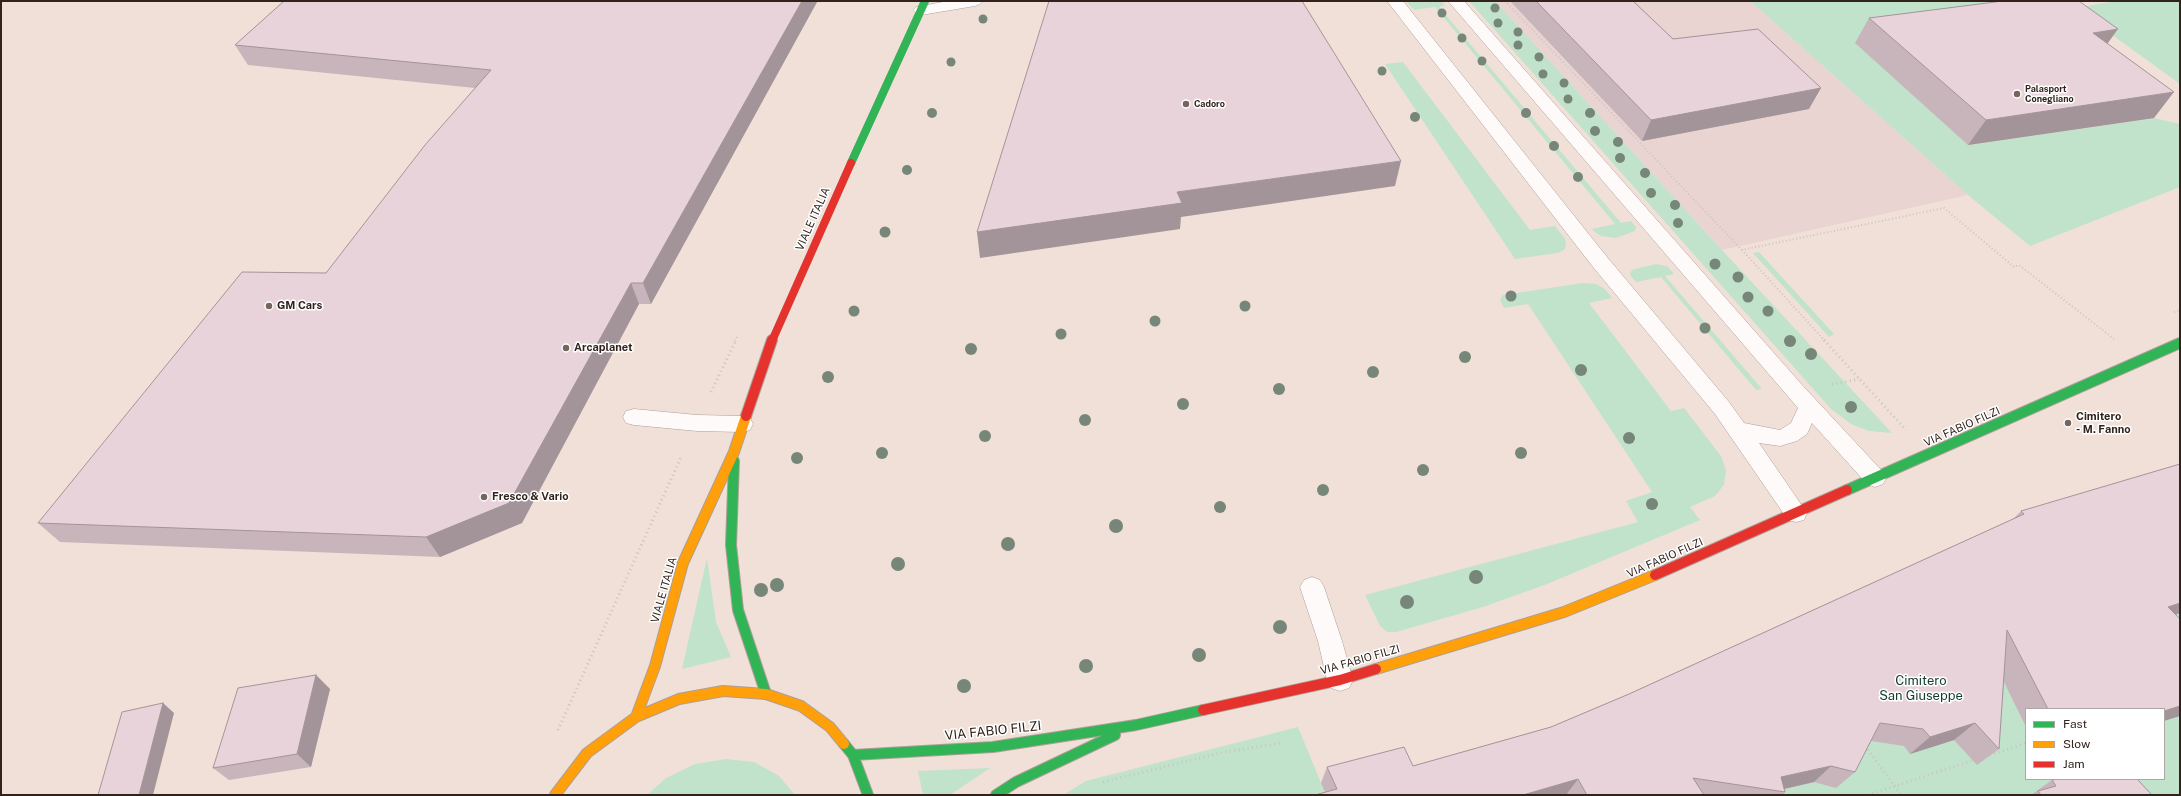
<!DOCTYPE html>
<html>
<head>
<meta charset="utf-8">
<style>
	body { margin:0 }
	#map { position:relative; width:2181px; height:796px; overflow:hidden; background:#f0e0d8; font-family:"Public Sans",sans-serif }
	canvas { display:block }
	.frame { position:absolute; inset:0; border:2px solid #31231c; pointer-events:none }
	.legend { position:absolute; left:2025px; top:708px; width:140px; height:72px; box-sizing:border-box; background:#fff; border:1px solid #ada7a4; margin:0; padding:5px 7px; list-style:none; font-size:12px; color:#31231c }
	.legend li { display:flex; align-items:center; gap:8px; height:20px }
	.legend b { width:20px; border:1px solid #ada7a4 }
</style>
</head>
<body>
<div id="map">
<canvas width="2181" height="796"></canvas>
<div class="frame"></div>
<ul class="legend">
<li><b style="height:5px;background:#30b455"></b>Fast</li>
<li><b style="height:5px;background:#ff9f0a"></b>Slow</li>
<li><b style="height:5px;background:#e5322d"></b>Jam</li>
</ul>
</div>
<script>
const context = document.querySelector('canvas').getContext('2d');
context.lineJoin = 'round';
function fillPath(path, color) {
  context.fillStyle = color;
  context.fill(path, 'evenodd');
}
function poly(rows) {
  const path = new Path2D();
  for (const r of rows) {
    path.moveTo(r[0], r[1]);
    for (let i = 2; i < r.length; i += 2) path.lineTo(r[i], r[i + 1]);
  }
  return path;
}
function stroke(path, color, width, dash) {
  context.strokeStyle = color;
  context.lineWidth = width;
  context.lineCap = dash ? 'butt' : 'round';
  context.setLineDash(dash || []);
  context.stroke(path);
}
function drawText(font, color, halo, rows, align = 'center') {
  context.font = font + ' "Public Sans",sans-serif';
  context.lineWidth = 3;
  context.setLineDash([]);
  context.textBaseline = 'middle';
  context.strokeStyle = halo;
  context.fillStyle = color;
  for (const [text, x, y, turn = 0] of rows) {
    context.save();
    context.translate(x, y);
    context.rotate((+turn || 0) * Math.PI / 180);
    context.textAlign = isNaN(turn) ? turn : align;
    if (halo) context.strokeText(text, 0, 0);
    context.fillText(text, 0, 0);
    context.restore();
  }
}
fillPath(poly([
	[1495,1,1750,1,1968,195,1722,250]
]), '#ead4d2');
fillPath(poly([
	[1406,1,1441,1,1445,5,1439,7,1621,223,1631,221,1636,227,1635,231,1616,238,1601,236,1595,232,1592,229,1615,224,1435,7,1414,10],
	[1469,1,1495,1,1722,250,1892,433,1869,431,1851,424,1831,409],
	[1750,1,2030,1,1968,145,2154,118,2180,124,2180,187,2030,246,1968,195],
	[2116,1,2180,1,2180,84,2075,8],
	[1403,62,1530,230,1555,226,1565,239,1566,245,1564,250,1557,253,1515,259,1385,64],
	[1759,252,1834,334,1829,337,1753,253],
	[1656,264,1667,266,1674,274,1665,276,1762,389,1756,390,1661,277,1636,282,1630,275,1631,271,1635,269],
	[1583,283,1596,284,1605,289,1612,298,1589,303,1671,411,1684,408,1721,456,1726,470,1724,485,1715,496,1690,507,1700,520,1547,584,1483,607,1396,632,1387,632,1380,626,1365,595,1638,522,1626,501,1652,492,1528,304,1504,308,1500,300,1503,295],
	[2180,477,2180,795,1063,795,1086,781,1298,727,1321,783,1405,782,1540,744],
	[2026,709,2164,709,2164,779,2026,779],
	[707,558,716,622,731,657,682,669],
	[726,759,754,762,779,776,795,795,647,795,666,778,695,764],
	[990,768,950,795,923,795,918,771]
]), '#c1e3cb');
const lane = poly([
	[948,1,983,1,980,4,975,6,921,15,916,13,913,10,916,7,948,1],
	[1387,1,1403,1,1607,257,1729,402,1744,423,1780,430,1791,423,1798,408,1448,1,1464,1,1803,386,1883,472,1886,478,1883,484,1875,487,1867,484,1812,423,1807,434,1797,441,1780,446,1759,443,1807,513,1804,520,1796,522,1788,520,1715,414,1593,267,1387,1],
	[634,409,697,415,742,416,750,418,753,424,750,430,742,432,697,431,634,425,626,423,623,417,626,411,634,409],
	[1312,577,1320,580,1324,587,1342,641,1353,680,1349,688,1340,691,1331,688,1327,680,1318,641,1300,587,1304,580,1312,577]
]);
const fastFar1 = poly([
	[851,163,925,1]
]);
const fast = poly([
	[734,461,731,545,738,610,766,694],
	[1847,490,2180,343],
	[844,744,853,755,868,795],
	[853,755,993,747,1136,725,1203,710],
	[996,795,1016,782,1115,735]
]);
const slow = poly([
	[1376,669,1564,612,1655,575],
	[636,717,655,666,683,563,734,452,746,416],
	[555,795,587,753,636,717,679,699,723,691,766,694,801,706,830,727,844,744]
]);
const jamFar1 = poly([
	[772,341,851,163]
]);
const jam = poly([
	[746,416,772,340],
	[1655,575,1847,490],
	[1203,710,1340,680,1376,669]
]);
stroke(lane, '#ac9f98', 1);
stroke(fastFar1, '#ac9f98', 8);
stroke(fast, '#ac9f98', 12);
stroke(slow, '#ac9f98', 12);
stroke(jamFar1, '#ac9f98', 8);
stroke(jam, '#ac9f98', 12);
stroke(poly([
	[1505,1,1742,250],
	[2174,312,2180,310],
	[735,341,738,335],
	[1825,341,1742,250,1944,208,2014,267,2019,265,2114,339]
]), '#cac4c2', 2, [1, 2.5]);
stroke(poly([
	[1824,340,1906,430],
	[1832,384,1859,379],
	[711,392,736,340],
	[558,730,682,455],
	[1865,746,1901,795],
	[1990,755,2026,743],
	[1103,782,1220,753,1282,743],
	[1868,795,1974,760]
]), '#cac4c2', 3, [1, 3.5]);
fillPath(lane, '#fdfaf9');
stroke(fastFar1, '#30b455', 8);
stroke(fast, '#30b455', 10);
stroke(slow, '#ff9f0a', 10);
stroke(jamFar1, '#e5322d', 8);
stroke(jam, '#e5322d', 10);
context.fillStyle = '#768679';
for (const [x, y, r] of [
	[1495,8,4.5],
	[1442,13,4.5],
	[983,19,4.5],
	[1498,23,4.5],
	[1518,32,4.5],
	[1462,38,4.5],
	[1518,45,4.5],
	[1539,57,4.5],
	[1482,61,4.5],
	[951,62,4.5],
	[1382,71,4.5],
	[1543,74,4.5],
	[1564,83,4.5],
	[1568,99,4.5],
	[932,113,5],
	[1526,113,5],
	[1590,113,5],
	[1415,117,5],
	[1595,131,5],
	[1618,142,5],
	[1554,146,5],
	[1620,158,5],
	[907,170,5],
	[1645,173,5],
	[1578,177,5],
	[1651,193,5],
	[1675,205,5],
	[1678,223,5],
	[885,232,5.5],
	[1715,264,5.5],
	[1738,277,5.5],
	[1511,296,5.5],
	[1748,297,5.5],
	[1245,306,5.5],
	[854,311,5.5],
	[1768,311,5.5],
	[1155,321,5.5],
	[1705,328,5.5],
	[1061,334,5.5],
	[1790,341,6],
	[971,349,6],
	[1811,354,6],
	[1465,357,6],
	[1581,370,6],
	[1373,372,6],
	[828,377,6],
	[1279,389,6],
	[1183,404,6],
	[1851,407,6],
	[1085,420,6],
	[985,436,6],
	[1629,438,6],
	[882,453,6],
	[1521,453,6],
	[797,458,6],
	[1423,470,6],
	[1323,490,6],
	[1652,504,6],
	[1220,507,6],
	[1116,526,7],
	[1008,544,7],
	[898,564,7],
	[1476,577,7],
	[777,585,7],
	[761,590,7],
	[1407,602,7],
	[1280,627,7],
	[1199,655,7],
	[1086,666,7],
	[964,686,7]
]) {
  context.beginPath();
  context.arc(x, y, r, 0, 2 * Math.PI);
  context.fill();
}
fillPath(poly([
	[284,1,816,1,817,2,651,304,639,304,522,523,440,557,60,542,38,523,326,273,475,88,248,65,235,45],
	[1510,1,1633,1,1673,39,1809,109,1642,141],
	[1869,18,2107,43,2154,118,1968,145,1855,43],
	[2021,511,2180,613,2176,615,2164,709,2026,709,2026,727,2004,682,1999,749,1977,765,1954,740,1910,754,1904,746,1871,741,1855,772,1836,788,1814,782,1784,789,1785,792,1782,795,1315,795,1325,792,1321,783,1327,767,1413,766,1551,727,1629,694,2013,519],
	[316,675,330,689,311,767,229,780,213,768],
	[2051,779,2137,779,2152,795,2031,795,2052,780]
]), '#c8b5bb');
fillPath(poly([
	[802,1,816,1,817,2,651,304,643,283],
	[2118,29,2100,54,2093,33],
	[1821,88,1809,109,1642,141,1651,120],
	[2174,92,2154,118,1968,145,1986,120],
	[1401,161,1395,186,1181,217,1180,229,980,258,977,232,1177,192],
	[631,283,639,304,522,523,440,557,426,537],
	[2180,603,2180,613,2144,625,2168,607],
	[316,675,330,689,311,767,297,754],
	[163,703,174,713,153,795,139,795],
	[2180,706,2180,716,2164,721,2164,711],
	[1975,723,1954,740,1910,754,1930,737],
	[1831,766,1814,782,1775,791,1781,777],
	[1578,779,1566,795,1523,795]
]), '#a39499');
const building = poly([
	[284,1,802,1,643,283,631,283,509,503,426,537,38,523,242,272,326,273,425,145,491,70,235,45,284,1],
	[1049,1,1302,1,1401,161,1177,192,1182,203,977,232,1049,1],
	[1536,1,1633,1,1673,39,1758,29,1821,88,1651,120,1536,1],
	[2003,1,2079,1,2118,29,2093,33,2174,92,1986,120,1869,18,2003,1],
	[2180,464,2180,603,2168,607,2180,619,2180,706,2164,711,2164,709,2048,709,2007,630,1999,749,1975,723,1930,737,1923,729,1880,723,1855,772,1831,766,1781,777,1785,792,1693,778,1704,795,1587,795,1578,779,1523,795,1315,795,1337,789,1327,767,1404,747,1413,766,1551,727,1629,694,2024,514,2021,511,2180,464],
	[316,675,297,754,213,768,238,688,316,675],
	[163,703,139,795,98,795,122,712,163,703],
	[2059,779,2137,779,2152,795,2041,795,2038,791,2056,786,2052,780,2059,779]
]);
fillPath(building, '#e9d3da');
stroke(building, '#a39499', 1);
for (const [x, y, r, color] of [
	[2017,94,4,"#74655e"],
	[1186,104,4,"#74655e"],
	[269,306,4,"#74655e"],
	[566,348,4,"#74655e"],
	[2068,423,4,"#74655e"],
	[484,497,4,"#74655e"]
]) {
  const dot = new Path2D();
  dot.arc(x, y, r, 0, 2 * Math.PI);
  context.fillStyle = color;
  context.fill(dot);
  stroke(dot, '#fff', 1.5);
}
drawText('bold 9px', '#31231c', '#fff', [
	["Palasport",2025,89],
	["Conegliano",2025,99],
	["Cadoro",1194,104]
], 'left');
drawText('11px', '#31231c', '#fff', [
	["VIALE ITALIA",813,219,-66],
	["VIA FABIO FILZI",1962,427,-24],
	["VIA FABIO FILZI",1665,558,-24],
	["VIALE ITALIA",664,590,-74],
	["VIA FABIO FILZI",1360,660,-16]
]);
drawText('bold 11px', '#31231c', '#fff', [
	["GM Cars",277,306],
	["Arcaplanet",574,348],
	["Cimitero",2076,417],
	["- M. Fanno",2076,430],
	["Fresco & Vario",492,497]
], 'left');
drawText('13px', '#123d2c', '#fff', [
	["Cimitero",1921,681],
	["San Giuseppe",1921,696]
]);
drawText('13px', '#31231c', '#fff', [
	["VIA FABIO FILZI",993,731,-6]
]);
</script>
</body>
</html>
